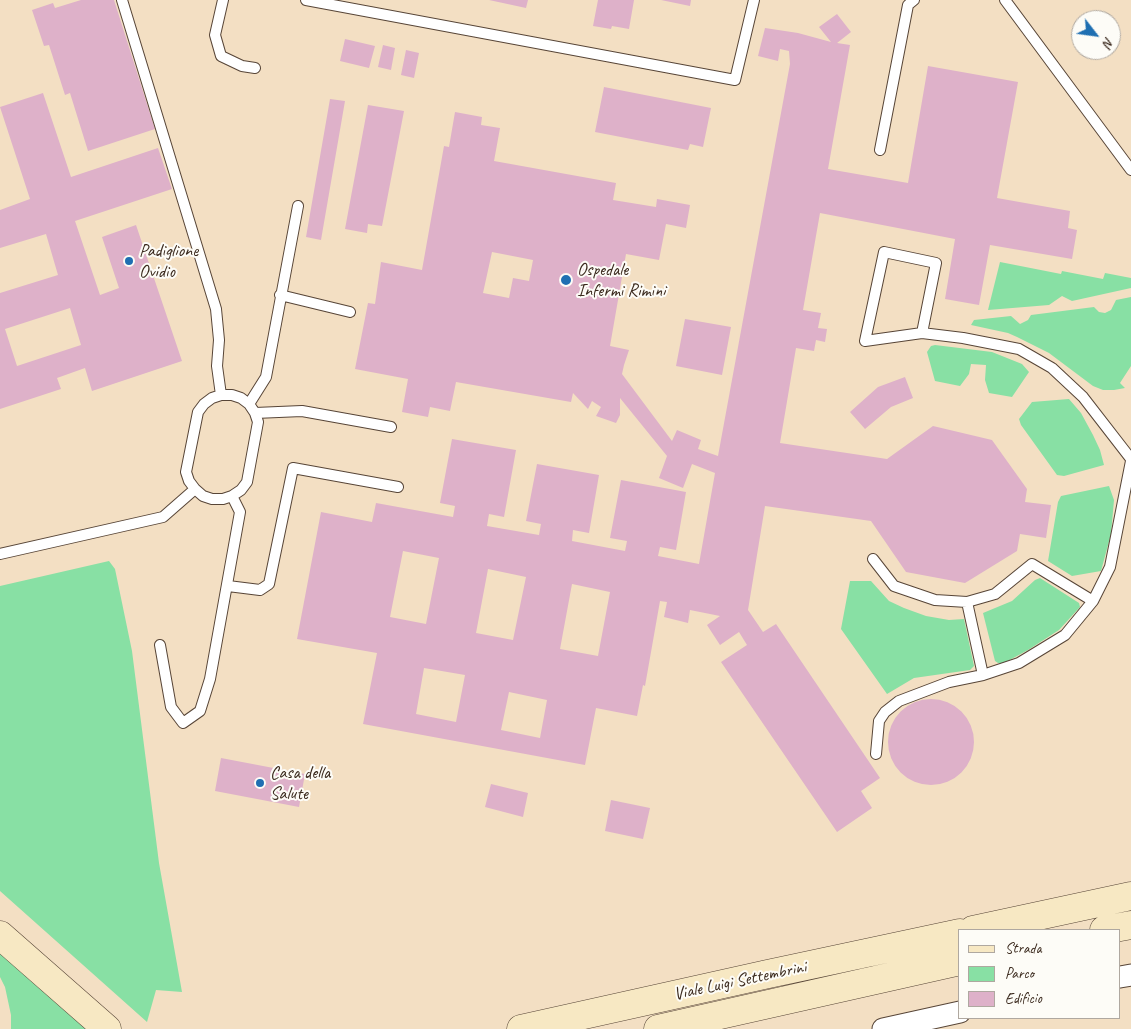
<!DOCTYPE html>
<html>
<head>
<meta charset="utf-8">
<style>
	body { margin:0 }
	#map { position:relative; width:1131px; height:1029px; overflow:hidden; background:#f3dfc3; font-family:Caveat,sans-serif }
	canvas { display:block }
	.legend { position:absolute; left:958px; top:929px; width:162px; height:90px; box-sizing:border-box; background:#fdfcf7; border:1px solid #afa8a0; margin:0; padding:6px 9px; list-style:none; font-size:15px; color:#3b2a1e }
	.legend li { display:flex; align-items:center; gap:10px; height:25px }
	.legend b { width:25px; border:1px solid #afa8a0 }
	.north { position:absolute; left:1071px; top:10px; width:50px; height:50px; box-sizing:border-box; background:#fdfcf7; border:1px solid #afa8a0; border-radius:50%; rotate:120deg; font-size:14px; font-weight:700; line-height:20px; text-align:center; color:#3b2a1e }
	.north::after { content:''; display:block; margin:auto; width:18px; height:22px; background:#1f6fb2; clip-path:polygon(50% 0,100% 100%,50% 72%,0 100%) }
</style>
</head>
<body>
<div id="map">
<canvas width="1131" height="1029"></canvas>
<ul class="legend">
<li><b style="height:6px;background:#f7e8c3"></b>Strada</li>
<li><b style="height:14px;background:#88e0a4"></b>Parco</li>
<li><b style="height:14px;background:#deb1c9"></b>Edificio</li>
</ul>
<div class="north">N</div>
</div>
<script>
const context = document.querySelector('canvas').getContext('2d');
context.lineJoin = 'round';
function fillPath(path, color) {
  context.fillStyle = color;
  context.fill(path, 'evenodd');
}
function poly(rows) {
  const path = new Path2D();
  for (const r of rows) {
    if (r.length === 3) {
      path.moveTo(r[0] + r[2], r[1]);
      path.arc(r[0], r[1], r[2], 0, 2 * Math.PI);
      continue;
    }
    path.moveTo(r[0], r[1]);
    for (let i = 2; i < r.length; i += 2) path.lineTo(r[i], r[i + 1]);
  }
  return path;
}
function stroke(path, color, width, dash) {
  context.strokeStyle = color;
  context.lineWidth = width;
  context.lineCap = dash ? 'butt' : 'round';
  context.setLineDash(dash || []);
  context.stroke(path);
}
function drawText(font, color, halo, rows, align = 'center') {
  context.font = font + ' Caveat,sans-serif';
  context.lineWidth = 4;
  context.setLineDash([]);
  context.textBaseline = 'middle';
  context.strokeStyle = halo;
  context.fillStyle = color;
  for (const [text, x, y, turn = 0] of rows) {
    context.save();
    context.translate(x, y);
    context.rotate((+turn || 0) * Math.PI / 180);
    context.textAlign = isNaN(turn) ? turn : align;
    if (halo) context.strokeText(text, 0, 0);
    context.fillText(text, 0, 0);
    context.restore();
  }
}
fillPath(poly([
	[1000,262,1061,274,1062,271,1103,279,1105,273,1131,278,1131,288,1072,301,1062,296,1049,305,988,310],
	[1131,297,1131,366,1120,383,1125,388,1114,390,1103,390,1093,386,1049,353,1017,337,1008,333,971,325,974,320,1011,316,1020,324,1028,320,1031,315,1094,307,1099,312,1105,313,1111,310,1116,300],
	[935,345,992,352,1022,364,1029,372,1012,397,989,393,985,380,986,365,971,364,969,374,960,386,935,381,927,352,931,346],
	[1069,399,1081,413,1093,435,1100,450,1104,465,1064,476,1057,475,1021,425,1019,419,1032,402],
	[1109,486,1114,500,1111,534,1101,571,1072,576,1048,561,1058,502,1061,496],
	[109,561,115,569,132,651,159,863,182,992,156,990,147,1022,0,891,0,586],
	[1040,578,1079,603,1080,607,1059,630,1028,650,1004,663,998,663,995,661,983,613,1012,601,1035,580],
	[850,581,871,581,889,601,904,608,926,616,949,620,964,619,974,666,970,670,914,678,887,694,841,629],
	[0,951,90,1029,11,1029,11,1015,5,987,0,977]
]), '#88e0a4');
fillPath(poly([
	[81,0,114,0,155,129,88,151,70,93,65,95,49,45,44,46,32,10,53,3,55,8],
	[489,0,528,0,526,8],
	[598,0,634,0,629,29,612,26,611,29,593,26],
	[661,0,691,0,690,6],
	[837,14,851,32,837,43,850,45,828,169,908,183,928,66,1018,82,997,198,1070,211,1068,228,1077,230,1072,259,990,245,979,305,945,299,955,239,820,213,803,310,821,313,818,328,827,329,825,342,816,340,814,351,796,348,780,443,887,459,933,426,992,440,1027,489,1025,502,1051,505,1046,538,1020,534,1017,551,965,583,906,572,871,521,765,506,748,610,763,632,776,624,880,778,861,791,872,808,837,832,721,662,747,645,739,632,720,645,707,625,720,616,690,610,688,623,664,617,667,602,660,601,645,686,643,685,637,716,596,708,585,765,363,724,377,653,297,639,321,512,372,522,376,503,453,517,455,506,440,503,452,439,516,450,504,517,489,514,487,526,539,535,541,524,526,521,537,464,599,475,589,533,573,530,572,541,625,551,627,541,610,538,621,480,686,492,676,550,660,547,658,556,699,564,715,473,692,464,683,488,659,478,667,456,620,398,620,415,616,423,596,416,601,407,592,401,588,409,573,393,571,402,456,382,450,411,430,407,428,417,402,412,408,379,355,369,368,303,375,304,381,262,422,270,444,146,449,147,455,112,482,117,481,125,500,128,494,161,616,183,613,200,656,207,657,199,690,205,686,228,666,224,659,260,626,254,610,346,629,350,624,365,622,374,672,441,677,430,701,440,698,449,718,456,790,64,789,51,780,49,778,61,758,56,765,28,798,33,831,42,819,27],
	[492,252,533,260,529,281,513,278,509,298,483,293],
	[403,551,439,558,426,624,390,617],
	[488,569,526,577,513,640,476,633],
	[572,584,610,592,598,656,560,649],
	[424,668,465,675,456,722,416,714],
	[509,692,547,700,540,738,501,730],
	[345,39,375,46,369,68,340,61],
	[383,45,395,48,391,70,378,67],
	[406,50,419,53,414,78,401,75],
	[604,87,711,108,703,147,690,144,688,150,595,132],
	[43,93,71,177,158,148,172,189,75,221,100,295,119,288,102,237,136,225,182,361,92,391,85,368,57,378,61,389,0,409,0,293,58,275,46,234,0,248,0,210,30,199,0,107],
	[70,308,81,345,17,366,5,329],
	[330,99,345,101,321,240,306,237],
	[368,105,404,111,382,226,368,224,367,233,345,229],
	[685,319,731,327,722,375,676,366],
	[905,377,913,398,891,407,865,429,850,412,878,387],
	[931,742,43],
	[221,758,305,774,299,807,215,791],
	[491,784,528,793,523,817,485,807],
	[611,800,650,808,643,839,605,831]
]), '#deb1c9');
const service = poly([
	[122,0,216,309,219,340,217,366,221,395],
	[223,0,215,35,221,56,242,66,255,68],
	[306,0,735,80,754,0],
	[1005,0,1131,170],
	[880,150,908,5,914,0],
	[280,295,350,312],
	[922,333,936,263,884,252,865,341,922,333,963,338,1019,349,1052,368,1083,397,1131,459],
	[221,395,232,395,241,398,249,404,255,413,258,422,247,482,241,490,232,496,223,499,212,499,203,496,195,489,189,481,186,472,198,412,204,404,212,398,221,395],
	[249,404,266,377,298,206],
	[255,413,302,411,391,427],
	[0,554,163,517,195,489],
	[873,559,894,586,935,600,967,602],
	[228,586,260,590,269,584,293,468,398,487],
	[160,645,171,707,183,723,200,711,210,679,240,512,232,496],
	[983,675,967,602,995,594,1032,564,1093,601],
	[876,754,879,721,885,712,899,701,949,682,983,675,1019,663,1065,635,1093,601,1110,567,1131,461]
]);
const minor = poly([
	[1120,977,1131,975],
	[883,1029,960,1012]
]);
const secondary = poly([
	[973,930,1131,896],
	[1104,930,1131,925],
	[0,935,107,1029],
	[521,1029,768,974,960,933],
	[658,1029,960,961]
]);
stroke(service, '#574537', 12);
stroke(minor, '#574537', 23);
stroke(secondary, '#574537', 29);
stroke(service, '#fff', 10);
stroke(minor, '#fff', 21);
stroke(secondary, '#f7e8c3', 28);
for (const [x, y, r, color] of [
	[129,261,5,"#1f6fb2"],
	[566,280,6,"#1f6fb2"],
	[260,783,5,"#1f6fb2"]
]) {
  const dot = new Path2D();
  dot.arc(x, y, r, 0, 2 * Math.PI);
  context.fillStyle = color;
  context.fill(dot);
  stroke(dot, '#fdfcf7', 2);
}
drawText('18px', '#3b2a1e', '#fdfcf7', [
	["Padiglione",139,251],
	["Ovidio",139,272],
	["Ospedale",577,270],
	["Infermi Rimini",577,291],
	["Casa della",270,773],
	["Salute",270,794]
], 'left');
drawText('18px', '#3b2a1e', '#fdfcf7', [
	["Viale Luigi Settembrini",740,981,-12]
]);
</script>
</body>
</html>
